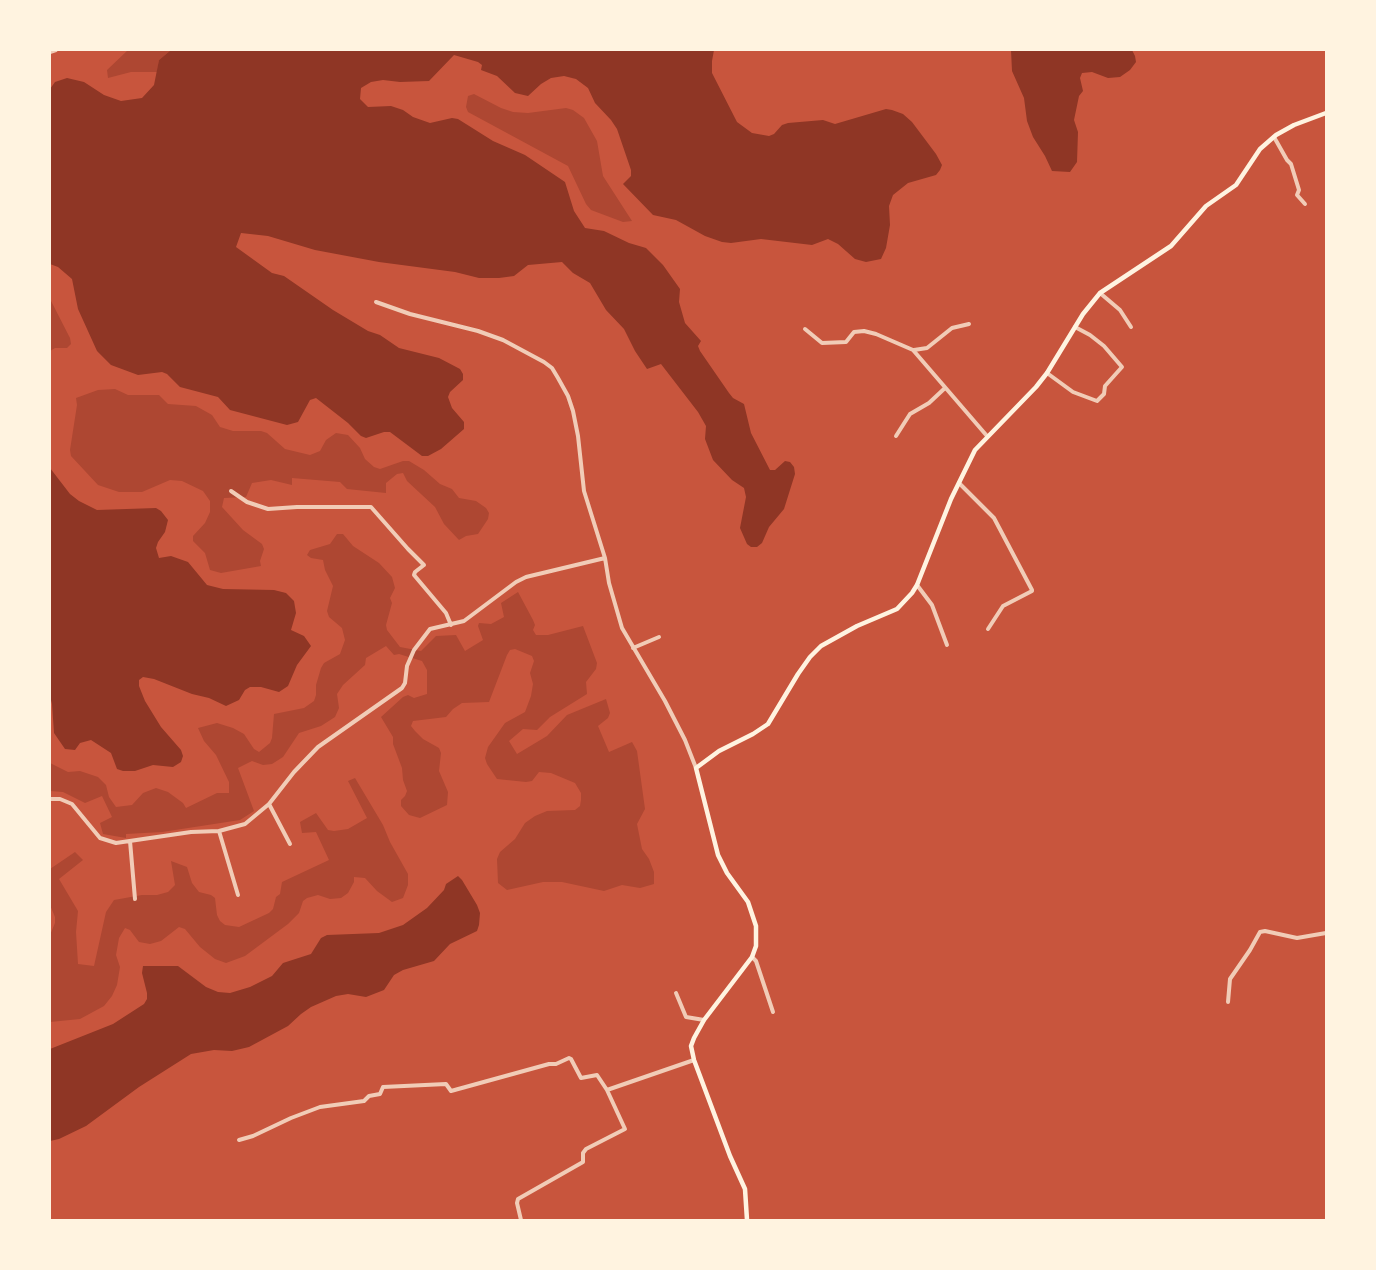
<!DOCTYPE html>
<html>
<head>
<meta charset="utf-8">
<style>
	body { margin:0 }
	#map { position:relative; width:1376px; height:1270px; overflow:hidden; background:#c8553d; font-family:Barlow,sans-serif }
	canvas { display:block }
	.frame { position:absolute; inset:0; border:51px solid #fff3e0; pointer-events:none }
</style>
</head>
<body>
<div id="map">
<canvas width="1376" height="1270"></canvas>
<div class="frame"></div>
</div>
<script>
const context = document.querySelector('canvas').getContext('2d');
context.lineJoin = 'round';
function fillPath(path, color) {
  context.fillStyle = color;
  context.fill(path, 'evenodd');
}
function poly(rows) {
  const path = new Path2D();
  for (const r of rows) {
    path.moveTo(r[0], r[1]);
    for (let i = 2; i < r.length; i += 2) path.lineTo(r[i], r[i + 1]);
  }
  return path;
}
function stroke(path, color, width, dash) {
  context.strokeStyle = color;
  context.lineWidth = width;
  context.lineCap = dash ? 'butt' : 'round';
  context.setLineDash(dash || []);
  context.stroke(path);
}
fillPath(poly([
	[128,50,171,50,159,60,157,72,131,72,108,78,107,70],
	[474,94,501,108,513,112,528,113,566,108,573,110,584,118,597,141,603,176,632,221,623,222,591,210,586,204,568,166,468,112,466,107,468,96],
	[50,299,70,338,71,344,67,348,55,348,50,351],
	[115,389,128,395,159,395,168,404,196,406,212,415,220,427,233,431,261,431,267,433,285,449,310,455,320,451,326,440,336,433,348,435,360,448,365,459,374,467,380,469,403,461,409,461,424,470,440,484,452,489,459,498,476,501,486,508,489,513,488,519,478,534,466,536,459,540,444,524,435,507,407,481,403,473,397,474,386,483,386,493,347,489,340,482,292,478,292,485,271,480,252,483,246,497,224,498,222,507,243,530,262,544,264,549,260,561,261,566,221,573,210,570,205,553,193,541,193,536,205,523,210,512,210,501,203,491,182,481,170,480,142,492,119,492,98,485,71,456,70,450,77,405,76,398,98,390],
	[337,534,343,534,353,546,379,563,392,577,395,588,390,598,392,603,386,625,387,630,400,647,421,651,436,636,456,635,465,651,483,640,478,626,479,623,491,624,504,617,501,603,518,592,533,620,535,625,533,630,536,635,548,635,583,626,597,663,596,669,586,682,587,694,550,717,537,730,523,729,509,741,517,754,547,736,567,715,606,699,610,713,608,718,598,726,609,752,632,742,637,751,645,809,637,824,642,849,649,859,654,872,654,884,640,888,622,885,604,891,562,882,543,882,507,890,498,883,497,859,500,852,515,839,525,823,535,816,547,811,575,810,580,806,581,800,581,793,575,783,551,773,539,772,532,781,526,782,497,779,487,764,485,758,488,747,505,723,525,712,531,696,533,684,530,673,534,661,532,656,515,649,510,650,507,655,489,702,462,703,453,709,446,717,413,721,411,726,415,731,423,739,439,748,441,753,439,771,448,792,447,805,420,818,409,815,401,806,401,800,405,796,407,791,403,780,402,768,393,744,393,737,381,717,403,697,408,695,414,698,427,694,427,670,422,661,399,654,394,655,386,646,366,658,365,665,343,685,337,694,339,708,335,717,321,726,299,733,283,757,272,764,263,765,252,761,238,768,254,811,240,820,162,832,126,834,126,838,103,834,100,823,112,817,102,796,85,803,63,792,50,791,50,763,68,772,80,771,98,777,106,785,109,797,116,807,132,805,143,793,156,788,168,792,183,803,186,808,217,793,229,793,229,782,216,755,204,741,198,728,217,723,233,728,244,734,254,749,259,752,270,743,272,738,274,714,304,708,314,701,316,695,316,685,321,668,324,663,340,654,345,640,342,628,329,617,327,611,333,586,325,570,323,560,311,558,307,555,310,550,330,544],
	[355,778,383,825,390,842,408,874,408,885,403,898,392,902,377,891,365,878,354,877,354,882,348,893,341,898,330,899,318,895,307,898,303,901,299,913,288,924,245,956,226,963,215,959,200,947,185,929,179,927,161,941,150,944,139,942,130,930,125,928,119,938,116,955,120,967,117,985,112,996,104,1006,80,1019,50,1022,50,935,55,923,55,917,50,905,50,869,75,852,83,860,59,879,78,911,76,932,78,964,94,966,106,912,114,900,142,895,157,895,168,892,175,885,171,861,187,867,192,883,199,892,211,895,215,898,217,915,220,921,225,925,239,927,269,913,273,909,276,897,280,894,282,882,329,860,316,832,302,833,300,822,316,813,328,830,334,831,348,829,367,818,348,781]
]), '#ae4732');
fillPath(poly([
	[171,50,714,50,712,61,712,73,737,122,752,133,769,136,774,134,782,125,788,123,823,120,835,124,886,109,892,110,903,114,912,122,936,154,942,165,940,170,936,175,908,183,893,195,889,206,890,225,886,248,881,259,866,262,855,259,838,244,828,239,812,245,761,239,731,243,722,242,705,236,676,220,653,215,623,184,631,176,631,170,617,129,611,120,595,103,588,88,576,79,564,76,551,78,541,84,528,96,515,93,497,76,481,70,482,65,478,62,454,55,429,81,400,82,383,80,371,82,361,88,360,99,368,107,391,106,403,110,413,117,430,123,452,118,458,119,493,141,525,155,565,182,574,211,585,228,604,231,629,243,646,248,663,265,680,289,679,302,685,323,701,341,698,346,700,351,729,393,733,398,744,404,751,433,770,470,775,470,785,461,790,462,794,467,795,474,784,509,769,527,762,543,757,547,751,547,747,544,740,528,746,497,744,488,732,480,713,460,705,439,706,426,698,412,661,364,647,369,635,351,624,329,606,310,590,283,573,273,562,262,528,265,514,276,499,278,479,278,455,272,379,262,315,250,268,236,241,233,236,247,272,273,284,276,333,310,368,331,380,335,399,348,439,358,460,369,463,374,463,380,450,392,448,397,452,408,464,422,464,429,441,449,428,456,422,456,390,432,384,432,366,438,361,436,348,423,316,398,310,400,298,422,287,425,230,410,218,397,180,387,167,374,162,372,138,375,111,365,97,351,78,309,72,279,58,267,50,264,50,89,55,82,67,78,84,82,104,95,121,101,142,98,154,85,159,60],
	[1011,50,1132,50,1135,56,1136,62,1130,70,1120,77,1108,78,1092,72,1082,73,1080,78,1083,91,1079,96,1074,120,1078,132,1077,162,1070,172,1052,171,1045,156,1033,137,1027,121,1024,98,1012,71],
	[50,468,70,494,79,501,97,510,156,508,161,511,168,520,165,532,158,542,156,548,159,558,171,556,188,562,207,585,223,589,274,590,286,593,294,601,296,613,291,630,304,636,311,646,297,665,288,686,279,692,261,687,250,687,245,690,239,700,226,706,209,698,192,694,154,679,143,677,139,680,139,686,145,701,161,727,181,750,183,756,181,762,173,767,153,765,135,771,123,771,117,769,111,753,91,740,80,743,75,750,65,749,54,733,52,704,50,696],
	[458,876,462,880,477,905,480,913,479,925,477,931,450,944,434,961,403,970,394,975,384,990,366,997,348,994,336,996,311,1007,301,1014,288,1026,249,1047,232,1051,214,1050,191,1054,139,1087,86,1126,59,1139,50,1141,50,1049,113,1024,144,1004,147,999,147,993,142,973,143,966,178,966,206,987,218,992,230,993,250,987,272,976,283,963,311,954,321,938,327,935,379,933,403,925,427,908,444,890,446,884]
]), '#8f3625');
stroke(poly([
	[50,52,56,50],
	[1274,137,1287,160,1291,164,1299,190,1297,195,1305,204],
	[1100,293,1120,310,1131,327],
	[376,302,410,314,478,331,503,340,544,362,552,368,558,378,568,396,573,411,578,436,584,491,605,558,609,583,622,628,665,701,685,740,696,768],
	[805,329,822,343,846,342,854,332,864,331,876,334,913,350,987,436],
	[914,350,927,348,952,328,969,324],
	[1047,373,1073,392,1097,401,1104,394,1105,386,1122,367,1104,346,1090,335,1075,327],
	[896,436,910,414,929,403,945,388],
	[959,483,994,518,1032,590,1032,591,1003,606,988,629],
	[231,491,247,502,268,509,297,507,371,507,408,549,424,565,415,572,414,575,446,613,451,625],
	[917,585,932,605,947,645],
	[633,648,659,637],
	[50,799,60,799,72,804,100,838,116,843,191,832,219,831,245,824,269,804,294,772,318,747,402,688,405,683,407,666,414,650,430,629,464,621,516,582,526,577,605,558],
	[269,804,290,844],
	[219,831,238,895],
	[130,841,135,899],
	[752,957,756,961,773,1012],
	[676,993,686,1017,704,1020],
	[1228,1002,1230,979,1250,950,1260,932,1265,931,1297,938,1326,933],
	[239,1140,253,1136,291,1118,320,1107,364,1101,369,1096,380,1094,383,1087,446,1084,451,1091,549,1064,556,1064,569,1058,571,1059,581,1078,597,1075,607,1090],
	[521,1220,517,1203,518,1199,583,1162,583,1153,586,1149,625,1129,607,1090,694,1060]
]), '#f1ccb7', 4);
stroke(poly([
	[747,1220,745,1189,730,1156,694,1060,691,1046,694,1038,704,1020,752,957,756,946,756,926,748,902,727,873,718,855,696,768,719,751,753,734,768,724,798,674,810,657,821,646,857,626,897,609,912,593,917,585,951,499,975,450,1036,387,1047,373,1083,314,1100,293,1171,246,1206,206,1236,185,1260,149,1276,135,1294,125,1326,113]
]), '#fff3e0', 4.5);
</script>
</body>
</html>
